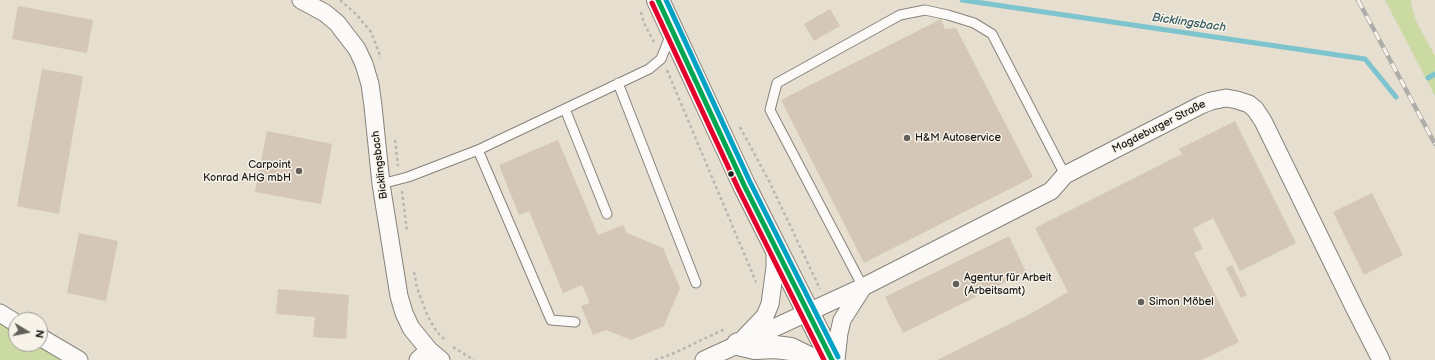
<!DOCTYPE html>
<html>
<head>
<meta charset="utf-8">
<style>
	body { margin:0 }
	#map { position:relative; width:1435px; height:360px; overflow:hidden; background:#e6decf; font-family:"Balsamiq Sans",sans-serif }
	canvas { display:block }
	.north { position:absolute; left:8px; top:312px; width:40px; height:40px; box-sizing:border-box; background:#f7f3e8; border:1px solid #9f9d96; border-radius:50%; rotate:100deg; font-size:11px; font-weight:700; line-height:16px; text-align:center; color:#1c1c1c }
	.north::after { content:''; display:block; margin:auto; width:14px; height:18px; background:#63605b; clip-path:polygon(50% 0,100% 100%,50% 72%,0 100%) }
</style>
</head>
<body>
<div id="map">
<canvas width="1435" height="360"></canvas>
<div class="north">N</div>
</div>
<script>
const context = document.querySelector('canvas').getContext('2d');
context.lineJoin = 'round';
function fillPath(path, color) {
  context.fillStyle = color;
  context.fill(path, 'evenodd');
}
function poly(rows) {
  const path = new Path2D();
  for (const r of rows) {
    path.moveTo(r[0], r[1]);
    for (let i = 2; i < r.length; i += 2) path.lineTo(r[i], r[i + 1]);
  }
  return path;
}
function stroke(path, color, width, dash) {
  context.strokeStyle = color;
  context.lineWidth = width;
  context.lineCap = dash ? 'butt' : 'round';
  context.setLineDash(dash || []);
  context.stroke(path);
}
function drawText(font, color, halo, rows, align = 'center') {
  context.font = font + ' "Balsamiq Sans",sans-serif';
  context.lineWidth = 3;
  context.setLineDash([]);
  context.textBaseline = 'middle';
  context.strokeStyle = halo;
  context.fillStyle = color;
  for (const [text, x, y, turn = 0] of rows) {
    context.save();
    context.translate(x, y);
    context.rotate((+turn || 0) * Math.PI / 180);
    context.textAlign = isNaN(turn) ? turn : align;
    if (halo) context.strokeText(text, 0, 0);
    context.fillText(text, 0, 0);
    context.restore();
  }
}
fillPath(poly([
	[1385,0,1411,0,1411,4,1416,21,1435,56,1435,96],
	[0,323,16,332,16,344,35,344,61,360,0,360]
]), '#cbdaa2');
stroke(poly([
	[962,0,1365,59,1396,97],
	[1428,78,1435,74]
]), '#7dc4ce', 5);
fillPath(poly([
	[18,6,93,20,87,53,12,39],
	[830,9,840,26,814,41,804,24],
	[941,19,945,29,956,28,1033,177,864,263,781,100],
	[42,69,83,76,59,214,17,206],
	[1235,121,1296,243,1240,271,1213,218,1193,229,1203,249,1194,253,1239,342,1202,360,937,360,1030,314,1068,292,1035,228,1182,154,1179,149],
	[267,131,332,144,321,204,255,192],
	[558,140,598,235,623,225,627,233,663,248,680,288,664,326,631,340,606,330,593,335,581,306,590,303,582,285,563,293,529,211,519,215,499,165],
	[1372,193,1403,255,1364,275,1333,212],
	[79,233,118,241,106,301,67,293],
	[1009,236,1026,272,903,333,885,297],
	[1232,265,1247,295,1241,298,1226,268],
	[278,289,349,295,346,339,313,337,315,317,276,314]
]), '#d5c7b7');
const service = poly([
	[618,83,696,283],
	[565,109,607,214],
	[478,150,551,320,575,322],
	[381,184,408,177,478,150,649,69,661,59,671,34],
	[863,287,770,110,777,83,900,15,925,10,948,15,974,23,992,34,1065,175]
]);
const minor = poly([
	[301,0,325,13,337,23,357,49,364,64,370,84,373,106,381,184,399,296,404,313,411,328,429,350,441,360],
	[0,313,16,323],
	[40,337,79,360],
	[744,338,765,316,770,304,775,267,775,248],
	[418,360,429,350],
	[704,360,863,287,1051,191,1065,175,1201,105,1211,101,1226,98,1237,100,1249,104,1255,109,1263,121,1355,309,1381,360],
	[836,360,839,333,842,320,863,287]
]);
const secondary = poly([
	[658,0,744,185,832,360],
	[738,344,755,348,775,347,791,349,813,360]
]);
stroke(service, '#87837b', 11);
stroke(minor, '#87837b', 19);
stroke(secondary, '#87837b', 24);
stroke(poly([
	[340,0,356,14,371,32,381,58],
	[641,12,644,23,654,42],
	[667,70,756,282],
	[740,127,770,183,820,289],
	[395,140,398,166],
	[402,191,407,232],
	[414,272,417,288,428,317,437,332,446,341],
	[453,347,474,360],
	[655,360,672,354,725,329]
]), '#b8b7b4', 2.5, [3, 3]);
stroke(service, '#fbfaf8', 9);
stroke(minor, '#fbfaf8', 17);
stroke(secondary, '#fbfaf8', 22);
const rail = poly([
	[1358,0,1435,144]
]);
stroke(rail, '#aeadaa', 4.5);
stroke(rail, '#f7f3e8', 3, [9]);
stroke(poly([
	[658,0,744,185,832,360]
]), '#00a651', 5);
stroke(poly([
	[652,3,738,188,824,360]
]), '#e4002b', 5);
stroke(poly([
	[666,0,750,182,838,357]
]), '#01a2c5', 5);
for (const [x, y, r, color] of [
	[907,138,4,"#63605b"],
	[299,171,4,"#63605b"],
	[731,174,3.5,"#1c1c1c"],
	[956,284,4,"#63605b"],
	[1141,302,4,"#63605b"]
]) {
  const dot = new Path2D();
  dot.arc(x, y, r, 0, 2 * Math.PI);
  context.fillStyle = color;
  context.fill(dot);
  stroke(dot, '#f7f3e8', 1.5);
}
drawText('11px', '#1c1c1c', '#f7f3e8', [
	["Magdeburger Straße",1159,127,-27],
	["Bicklingsbach",380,165,-97]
]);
drawText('11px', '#1c1c1c', '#f7f3e8', [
	["H&M Autoservice",915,138],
	["Carpoint",291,165,"right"],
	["Konrad AHG mbH",291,178,"right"],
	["Agentur für Arbeit",964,278],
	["(Arbeitsamt)",964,291],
	["Simon Möbel",1149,302]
], 'left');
drawText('italic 12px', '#315b63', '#f7f3e8', [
	["Bicklingsbach",1189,23,8]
]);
</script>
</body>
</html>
